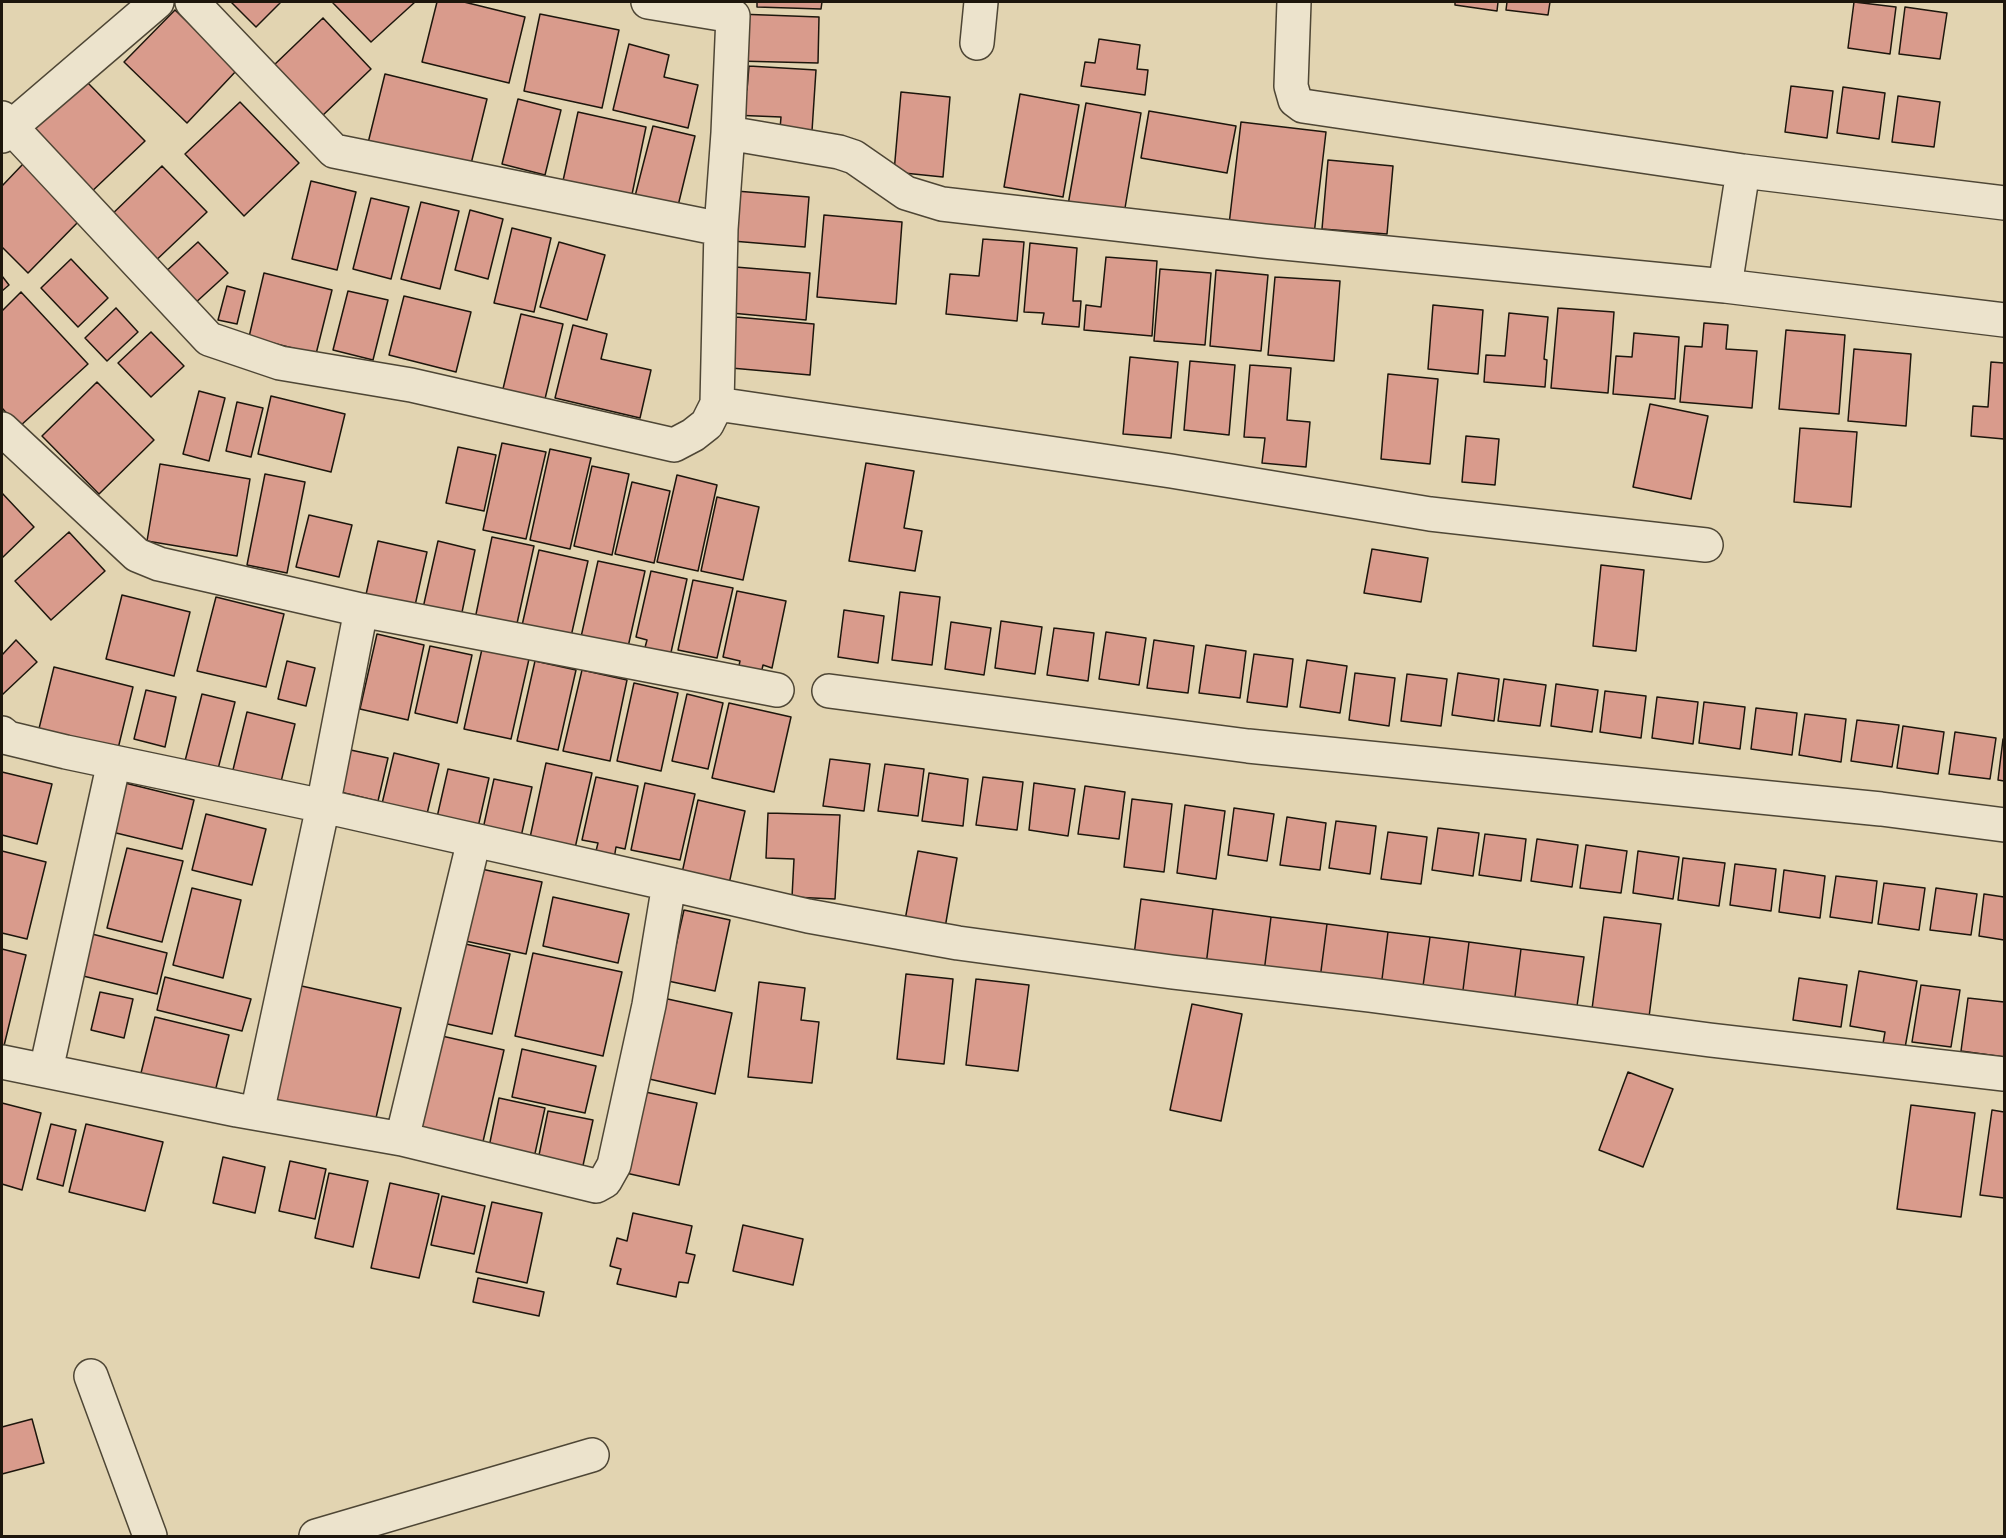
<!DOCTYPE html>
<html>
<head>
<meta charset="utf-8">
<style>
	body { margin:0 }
	#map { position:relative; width:2006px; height:1538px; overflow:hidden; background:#e2d4b1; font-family:Cardo,serif }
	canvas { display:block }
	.frame { position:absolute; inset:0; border:3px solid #1d160c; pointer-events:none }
</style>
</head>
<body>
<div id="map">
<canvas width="2006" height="1538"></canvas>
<div class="frame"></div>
</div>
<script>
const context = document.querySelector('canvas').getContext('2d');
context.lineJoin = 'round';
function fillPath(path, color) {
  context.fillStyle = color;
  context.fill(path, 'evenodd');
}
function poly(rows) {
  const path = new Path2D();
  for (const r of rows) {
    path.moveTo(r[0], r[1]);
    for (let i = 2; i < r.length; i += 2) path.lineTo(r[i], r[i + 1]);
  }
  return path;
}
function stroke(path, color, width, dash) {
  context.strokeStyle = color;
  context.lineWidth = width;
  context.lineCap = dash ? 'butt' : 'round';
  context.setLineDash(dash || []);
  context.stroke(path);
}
const building = poly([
	[231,2,279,2,280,3,256,27,231,2],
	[334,2,415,2,371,42,333,3,334,2],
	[437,2,464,2,525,17,509,83,422,62,437,2],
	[757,2,822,2,821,9,757,7,757,2],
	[1455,2,1498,2,1497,11,1455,5,1455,2],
	[1507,2,1550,2,1548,15,1506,10,1507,2],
	[1854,2,1896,7,1890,54,1848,48,1854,2],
	[1905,7,1947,13,1940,59,1899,54,1905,7],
	[175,10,237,70,187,123,124,62,175,10],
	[540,14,619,30,602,108,524,91,540,14],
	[738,14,819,17,818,63,737,61,738,14],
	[323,18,371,69,320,118,272,67,323,18],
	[1099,39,1140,45,1137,69,1148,70,1145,95,1081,86,1085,62,1095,63,1099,39],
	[629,44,669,55,664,77,698,85,688,128,613,110,629,44],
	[749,66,816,70,812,131,780,129,781,117,732,115,733,89,747,90,749,66],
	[385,74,487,99,469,172,367,147,385,74],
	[85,80,145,141,88,195,29,133,85,80],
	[1791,86,1833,91,1827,138,1785,132,1791,86],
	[1843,87,1885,93,1879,139,1837,133,1843,87],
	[901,92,950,97,943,177,894,172,901,92],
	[1020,94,1079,105,1063,197,1004,187,1020,94],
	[1898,96,1940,102,1934,147,1892,142,1898,96],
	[518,99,561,110,545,175,502,164,518,99],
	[240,102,299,163,244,216,185,154,240,102],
	[1086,103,1141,113,1124,214,1068,205,1086,103],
	[1149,111,1236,126,1227,173,1141,158,1149,111],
	[578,112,646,127,630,204,561,190,578,112],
	[1241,122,1326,132,1313,243,1228,233,1241,122],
	[653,126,695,136,676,214,633,204,653,126],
	[1328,160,1393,166,1387,234,1322,229,1328,160],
	[23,164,80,220,28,273,2,247,2,186,23,164],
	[162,166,207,212,150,266,106,220,162,166],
	[311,181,356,192,337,270,292,259,311,181],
	[736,191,809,197,805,247,732,241,736,191],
	[371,198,409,207,391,279,353,269,371,198],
	[421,202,459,211,440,289,401,279,421,202],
	[470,210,503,219,488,279,455,270,470,210],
	[824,215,902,222,896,304,817,297,824,215],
	[512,228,551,238,534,312,494,303,512,228],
	[983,239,1024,242,1017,321,946,314,950,274,979,276,983,239],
	[198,242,228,273,193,305,163,274,198,242],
	[559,242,605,255,587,320,540,307,559,242],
	[1030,243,1077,248,1073,301,1081,301,1079,327,1042,324,1044,313,1024,312,1030,243],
	[1106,257,1157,261,1152,336,1084,330,1086,305,1101,307,1106,257],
	[71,259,108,298,78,327,41,288,71,259],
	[735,267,810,273,806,320,731,313,735,267],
	[1160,269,1211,273,1205,345,1154,341,1160,269],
	[1216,270,1268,275,1261,351,1210,346,1216,270],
	[264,273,332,290,316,354,249,337,264,273],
	[2,276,9,285,2,291,2,276],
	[1275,277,1340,281,1334,361,1268,355,1275,277],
	[227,286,245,291,237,324,218,320,227,286],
	[348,291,388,300,373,360,333,350,348,291],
	[21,292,88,364,19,427,2,408,2,311,21,292],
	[404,296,471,312,456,372,389,355,404,296],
	[1433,305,1483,310,1478,374,1428,369,1433,305],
	[116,308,138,332,107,361,85,338,116,308],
	[1558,308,1614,312,1608,393,1551,388,1558,308],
	[1509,313,1548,317,1544,359,1547,360,1545,387,1484,382,1486,355,1505,356,1509,313],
	[521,314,563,324,544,403,502,393,521,314],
	[736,317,814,324,810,375,731,368,736,317],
	[1704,323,1728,325,1726,349,1757,351,1752,408,1680,402,1685,346,1702,347,1704,323],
	[573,325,607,334,601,359,651,370,640,418,555,398,573,325],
	[1786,330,1845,335,1839,414,1779,409,1786,330],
	[151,332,184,366,151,397,118,363,151,332],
	[1634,333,1679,337,1675,399,1613,394,1616,356,1632,357,1634,333],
	[1854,349,1911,354,1906,426,1848,421,1854,349],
	[1130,357,1178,362,1171,438,1123,434,1130,357],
	[1190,361,1235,365,1229,435,1184,430,1190,361],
	[1991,362,2004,363,2004,439,1971,436,1973,406,1988,407,1991,362],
	[1250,365,1291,368,1287,420,1310,422,1306,467,1262,463,1265,438,1244,437,1250,365],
	[1388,374,1438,379,1430,464,1381,459,1388,374],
	[97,382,154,440,99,494,42,436,97,382],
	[199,391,225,398,209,461,183,454,199,391],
	[271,396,345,414,331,472,258,454,271,396],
	[237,402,263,408,251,457,226,451,237,402],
	[1650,404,1708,416,1691,499,1633,487,1650,404],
	[1800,428,1857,432,1851,507,1794,502,1800,428],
	[1466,436,1499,439,1495,485,1462,482,1466,436],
	[502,443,546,452,526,539,483,530,502,443],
	[458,447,496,455,484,511,446,503,458,447],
	[550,449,591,458,570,549,530,540,550,449],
	[866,463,914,471,904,528,922,531,915,571,849,561,866,463],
	[160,464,250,479,237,556,147,541,160,464],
	[592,466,629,474,612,555,574,546,592,466],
	[265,474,305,482,287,573,247,565,265,474],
	[677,475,717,485,698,571,657,562,677,475],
	[632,482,670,491,654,563,615,554,632,482],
	[2,493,34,527,2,558,2,493],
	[717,497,759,507,743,580,701,571,717,497],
	[309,515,352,525,339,577,296,567,309,515],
	[69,532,105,571,51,620,15,581,69,532],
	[492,537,534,546,516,628,475,619,492,537],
	[378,541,427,552,414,610,365,599,378,541],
	[438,541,475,550,461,617,423,608,438,541],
	[1372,549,1428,558,1421,602,1364,593,1372,549],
	[539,550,588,561,570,641,521,630,539,550],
	[598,561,645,571,628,647,581,637,598,561],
	[1601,565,1644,570,1636,651,1593,646,1601,565],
	[651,571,687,579,670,657,644,651,647,640,636,637,651,571],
	[693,580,733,588,717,658,678,650,693,580],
	[737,591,786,601,772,668,763,665,761,674,738,670,740,661,723,657,737,591],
	[900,592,940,597,932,665,892,660,900,592],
	[122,595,190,612,174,676,106,659,122,595],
	[216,597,284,614,266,687,197,671,216,597],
	[844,610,884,616,878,663,838,657,844,610],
	[1001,621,1042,627,1035,674,995,668,1001,621],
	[951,622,991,628,984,675,945,669,951,622],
	[1054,628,1094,633,1088,681,1047,675,1054,628],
	[1106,632,1146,638,1139,685,1099,679,1106,632],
	[377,634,424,645,408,720,360,709,377,634],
	[16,640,37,662,2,695,2,655,16,640],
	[1154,640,1194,646,1188,693,1147,688,1154,640],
	[1206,645,1246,651,1240,698,1199,693,1206,645],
	[430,646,472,655,457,723,415,713,430,646],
	[482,649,529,659,511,739,464,729,482,649],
	[1254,654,1293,659,1287,707,1247,702,1254,654],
	[1307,660,1347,666,1340,713,1300,707,1307,660],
	[287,661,315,668,306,706,278,699,287,661],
	[535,661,576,670,558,750,517,741,535,661],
	[54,667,133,687,115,761,36,741,54,667],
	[582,670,627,680,610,761,563,751,582,670],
	[1355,673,1395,678,1389,726,1349,720,1355,673],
	[1458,673,1499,679,1494,721,1452,715,1458,673],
	[1407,674,1447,679,1441,726,1401,721,1407,674],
	[1504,679,1546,685,1540,726,1498,721,1504,679],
	[634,683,678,693,661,771,617,761,634,683],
	[1556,684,1598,690,1592,732,1551,726,1556,684],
	[146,690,176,697,165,747,134,739,146,690],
	[1605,691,1646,696,1641,738,1600,732,1605,691],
	[202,694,235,702,217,773,184,765,202,694],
	[687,694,723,703,708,769,672,761,687,694],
	[1657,697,1698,702,1693,744,1652,738,1657,697],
	[1704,702,1745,707,1740,749,1699,743,1704,702],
	[729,703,791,717,774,792,712,778,729,703],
	[1756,708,1797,713,1792,755,1751,749,1756,708],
	[247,712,295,724,280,786,232,774,247,712],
	[1805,714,1846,719,1841,762,1799,755,1805,714],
	[1857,720,1899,725,1892,767,1851,761,1857,720],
	[1903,726,1944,732,1938,774,1897,768,1903,726],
	[1955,732,1996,738,1990,779,1949,774,1955,732],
	[2003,739,2004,739,2004,781,1998,780,2003,739],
	[346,749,388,758,378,801,336,791,346,749],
	[394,753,439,764,426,818,381,808,394,753],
	[830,759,870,764,864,811,823,806,830,759],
	[546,763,592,773,573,857,528,847,546,763],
	[885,764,924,769,918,816,878,811,885,764],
	[448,769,489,778,476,836,435,826,448,769],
	[2,772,52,784,37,844,2,835,2,772],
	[929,773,968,779,963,826,922,821,929,773],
	[596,777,638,786,625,849,616,847,614,859,595,855,598,843,582,840,596,777],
	[983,777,1023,782,1017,830,976,825,983,777],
	[494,779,532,787,519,846,481,838,494,779],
	[125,783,194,800,182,849,112,832,125,783],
	[645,783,695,794,680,860,631,850,645,783],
	[1034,783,1075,789,1068,836,1029,830,1034,783],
	[1085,786,1125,792,1119,839,1078,834,1085,786],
	[1132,799,1172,804,1164,872,1124,867,1132,799],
	[698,800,745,811,729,884,682,873,698,800],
	[1185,805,1225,811,1216,879,1177,873,1185,805],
	[1234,808,1274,814,1267,861,1228,855,1234,808],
	[768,813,840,815,835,899,792,897,794,859,766,858,768,813],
	[206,814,266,829,252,885,192,870,206,814],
	[1287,817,1326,823,1320,870,1280,865,1287,817],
	[1336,821,1376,826,1370,874,1329,868,1336,821],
	[1438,828,1479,833,1473,876,1432,870,1438,828],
	[1388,832,1427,837,1421,884,1381,879,1388,832],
	[1485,834,1526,839,1521,881,1479,875,1485,834],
	[1537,839,1578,845,1572,887,1531,881,1537,839],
	[1586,845,1627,851,1621,893,1580,888,1586,845],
	[127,848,183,861,162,942,107,928,127,848],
	[2,851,46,862,27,939,2,933,2,851],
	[918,851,957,858,945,928,905,920,918,851],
	[1638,851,1679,857,1673,899,1633,893,1638,851],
	[1683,858,1725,863,1719,906,1678,900,1683,858],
	[1735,864,1776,869,1771,911,1730,905,1735,864],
	[472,867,542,882,526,954,456,939,472,867],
	[1784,870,1825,876,1820,918,1779,912,1784,870],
	[1836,876,1877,881,1872,923,1830,917,1836,876],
	[1884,883,1925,888,1919,930,1878,924,1884,883],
	[192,888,241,900,223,978,173,965,192,888],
	[1936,888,1977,894,1971,935,1930,930,1936,888],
	[1984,894,2004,897,2004,940,1979,936,1984,894],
	[553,897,629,914,618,963,543,946,553,897],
	[1141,899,1213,909,1206,965,1134,955,1141,899],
	[1213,909,1271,917,1264,972,1206,965,1213,909],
	[684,910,730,920,715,991,668,981,684,910],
	[1271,917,1327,924,1320,979,1264,972,1271,917],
	[1604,917,1661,924,1649,1017,1592,1009,1604,917],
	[1327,924,1388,932,1381,987,1320,979,1327,924],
	[1388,932,1430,937,1422,993,1381,987,1388,932],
	[88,933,167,953,157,994,79,975,88,933],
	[1430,937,1469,942,1462,998,1422,993,1430,937],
	[1469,942,1521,949,1514,1004,1462,998,1469,942],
	[461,943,510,954,492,1034,443,1023,461,943],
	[2,949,26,955,2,1054,2,949],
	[1521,949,1584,957,1576,1013,1514,1004,1521,949],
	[533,953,622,972,603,1056,515,1036,533,953],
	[1859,971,1917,981,1903,1059,1881,1055,1885,1032,1850,1026,1859,971],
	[906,974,953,979,944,1064,897,1059,906,974],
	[165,977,251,999,242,1031,157,1010,165,977],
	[1799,978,1847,985,1841,1027,1793,1020,1799,978],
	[976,979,1029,985,1018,1071,966,1065,976,979],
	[759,982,805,988,801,1020,819,1022,812,1083,748,1077,759,982],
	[288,983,401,1008,373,1131,261,1106,288,983],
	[1921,985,1960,990,1951,1047,1912,1042,1921,985],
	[100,992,133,999,124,1038,91,1030,100,992],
	[663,998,732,1013,715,1094,645,1078,663,998],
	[1968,998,2004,1002,2004,1057,1961,1051,1968,998],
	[1192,1004,1242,1014,1221,1121,1170,1110,1192,1004],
	[155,1017,229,1035,213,1100,139,1081,155,1017],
	[433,1034,504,1050,482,1146,411,1130,433,1034],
	[522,1049,596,1066,585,1113,512,1097,522,1049],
	[1628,1072,1673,1089,1643,1167,1599,1150,1628,1072],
	[636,1090,697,1103,679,1185,617,1171,636,1090],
	[499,1098,545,1108,534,1158,489,1147,499,1098],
	[2,1103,41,1113,22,1190,2,1184,2,1103],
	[1911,1105,1975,1113,1961,1217,1897,1209,1911,1105],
	[1992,1110,2004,1112,2004,1198,1980,1195,1992,1110],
	[548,1111,593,1120,582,1170,538,1160,548,1111],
	[51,1124,76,1130,63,1186,37,1179,51,1124],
	[86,1124,163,1142,145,1211,69,1192,86,1124],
	[223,1157,265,1167,255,1213,213,1203,223,1157],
	[290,1161,326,1169,315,1219,279,1211,290,1161],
	[329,1173,368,1181,353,1247,315,1238,329,1173],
	[390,1183,439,1194,419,1278,371,1268,390,1183],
	[442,1196,485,1206,474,1254,431,1245,442,1196],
	[492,1202,542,1213,527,1283,476,1272,492,1202],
	[633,1213,692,1226,686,1253,695,1255,688,1283,679,1282,676,1297,617,1284,621,1269,610,1266,617,1238,627,1241,633,1213],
	[743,1225,803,1239,793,1285,733,1271,743,1225],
	[478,1278,544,1292,539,1316,473,1302,478,1278],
	[32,1419,44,1463,2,1474,2,1427,32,1419]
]);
fillPath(building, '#d99b8c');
stroke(building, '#1d160c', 1.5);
const minor = poly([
	[192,2,334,151,721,229],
	[1294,2,1291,86,1295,100,1303,106,1743,171,2004,203],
	[977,43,981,2],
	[2,118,11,127,157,2],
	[728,133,839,152,854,157,906,193,942,204,1264,241,1725,286,2004,320],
	[2,136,11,127,209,339,280,363,411,385,674,445,693,435,707,424,717,404,721,229,728,133,733,16,648,2],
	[1725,286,1743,171],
	[717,404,1171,471,1430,514,1706,545],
	[2,429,137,555,159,564,361,610,777,690],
	[829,691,1248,746,1881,809,2004,825],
	[2,733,8,738,66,752,323,806,669,884,649,1005,614,1165,605,1181,596,1186,402,1139,237,1110,2,1062],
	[669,884,808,916,958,943,1172,972,1370,995,1710,1040,2004,1074],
	[46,1070,114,762],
	[257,1113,323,806,361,610],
	[402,1139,474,840],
	[91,1376,150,1536],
	[316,1536,592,1455]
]);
stroke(minor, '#4e4635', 36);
stroke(minor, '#ece3cc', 33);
</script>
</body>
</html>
